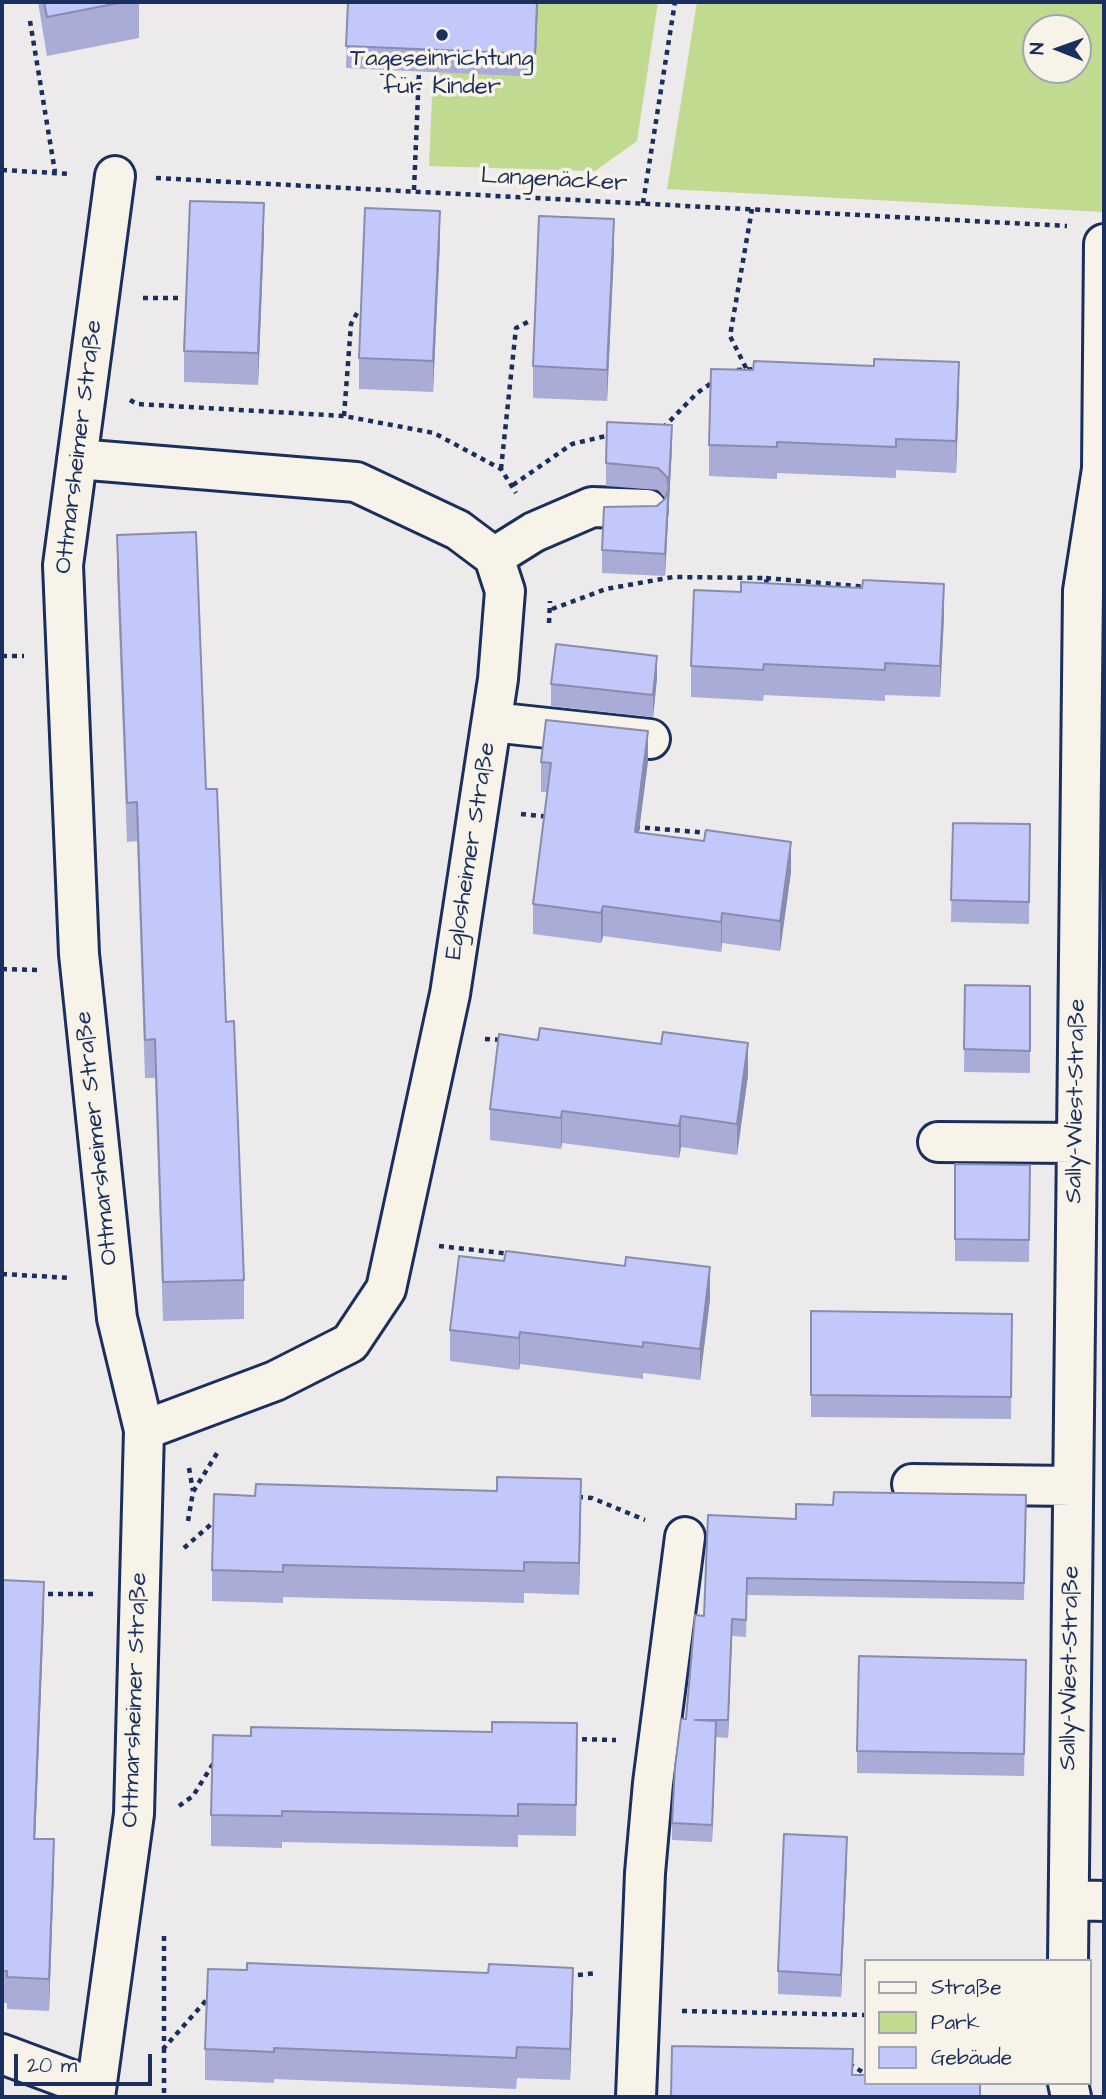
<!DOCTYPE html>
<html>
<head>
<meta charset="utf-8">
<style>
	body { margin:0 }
	#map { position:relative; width:1106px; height:2099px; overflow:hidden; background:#edeaec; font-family:"Architects Daughter",sans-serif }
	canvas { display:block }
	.frame { position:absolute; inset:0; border:4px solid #1b2f5e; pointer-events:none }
	.legend { position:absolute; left:864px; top:1959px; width:228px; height:126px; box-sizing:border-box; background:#f7f3e8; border:2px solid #9fa5b1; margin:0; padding:9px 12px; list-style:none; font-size:21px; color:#1b2f5e }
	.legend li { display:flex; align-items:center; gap:14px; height:35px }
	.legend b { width:35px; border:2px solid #9fa5b1 }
	.north { position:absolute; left:1022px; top:14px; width:70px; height:70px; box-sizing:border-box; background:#f7f3e8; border:2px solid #9fa5b1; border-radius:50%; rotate:271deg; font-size:19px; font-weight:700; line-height:28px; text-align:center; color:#1b2f5e }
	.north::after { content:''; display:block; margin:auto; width:24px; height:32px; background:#1b2f5e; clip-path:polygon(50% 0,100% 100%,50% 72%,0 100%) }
	.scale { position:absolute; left:14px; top:2054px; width:138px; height:32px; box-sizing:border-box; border:4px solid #1b2f5e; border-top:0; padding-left:9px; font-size:21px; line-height:24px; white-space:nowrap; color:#1b2f5e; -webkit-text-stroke:5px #f7f3e8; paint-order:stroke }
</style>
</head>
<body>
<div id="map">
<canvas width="1106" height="2099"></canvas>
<div class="frame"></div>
<ul class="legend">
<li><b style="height:9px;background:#f7f3e8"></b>Straße</li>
<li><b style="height:19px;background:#c0da90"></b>Park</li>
<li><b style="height:19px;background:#c3c8fa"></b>Gebäude</li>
</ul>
<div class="north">N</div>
<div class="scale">20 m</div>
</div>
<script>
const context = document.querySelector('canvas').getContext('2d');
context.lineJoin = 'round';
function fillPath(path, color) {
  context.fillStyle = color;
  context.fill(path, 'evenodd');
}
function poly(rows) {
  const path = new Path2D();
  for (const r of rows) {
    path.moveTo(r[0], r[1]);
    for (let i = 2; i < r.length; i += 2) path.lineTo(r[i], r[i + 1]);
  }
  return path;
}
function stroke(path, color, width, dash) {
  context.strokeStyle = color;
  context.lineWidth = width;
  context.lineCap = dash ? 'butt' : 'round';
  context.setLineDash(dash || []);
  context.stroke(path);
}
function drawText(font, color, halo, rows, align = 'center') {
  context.font = font + ' "Architects Daughter",sans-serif';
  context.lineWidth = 7;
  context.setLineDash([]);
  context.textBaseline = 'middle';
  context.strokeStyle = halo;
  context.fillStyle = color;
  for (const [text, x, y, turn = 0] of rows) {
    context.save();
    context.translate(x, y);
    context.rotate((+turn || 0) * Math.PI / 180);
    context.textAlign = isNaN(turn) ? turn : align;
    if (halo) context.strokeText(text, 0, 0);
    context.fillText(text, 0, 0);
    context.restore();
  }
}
fillPath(poly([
	[538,2,658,2,637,141,595,171,429,166,433,72,534,77],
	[697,2,1104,2,1104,212,667,189],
	[1036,28,1078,28,1078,70,1036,70]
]), '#c0da90');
const minor = poly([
	[77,459,356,482,458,530,494,557,505,591,498,679,450,994,386,1289,350,1343,275,1381,144,1430],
	[494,557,534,532,592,507,647,509],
	[492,722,650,739],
	[938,1142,1077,1143],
	[912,1484,1073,1486],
	[1069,1900,1104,1901],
	[1068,1961,1083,591,1102,469,1104,244],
	[2,2054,96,2089],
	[1068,2083,1071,2097],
	[95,2097,134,1814,144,1430,117,1318,79,954,63,565,115,176],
	[636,2097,645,1873,653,1783,685,1537]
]);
stroke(minor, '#1b2f5e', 44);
stroke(poly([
	[30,21,55,172],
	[2,170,71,174],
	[156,178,1067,226],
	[414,190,419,71],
	[643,203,675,2],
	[143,298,179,298],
	[746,368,730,336,752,209],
	[737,370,759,369],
	[130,400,137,404,344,416,434,433,501,469,516,493],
	[344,416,351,324,357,313],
	[663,428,697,393,713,382],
	[501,469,516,328,530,321],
	[513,485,572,444,610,435],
	[766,578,867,587],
	[552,609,606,589,673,577,766,578,767,588],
	[549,623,550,601],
	[2,656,24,656],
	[521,814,550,817],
	[635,827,710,833],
	[2,969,38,970],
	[485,1039,504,1040],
	[439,1246,511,1254],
	[2,1274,71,1278],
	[189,1468,193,1491],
	[578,1497,592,1498,645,1520],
	[188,1521,193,1492,219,1450],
	[184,1548,217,1519],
	[38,1594,95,1594],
	[572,1739,616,1740],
	[179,1806,193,1796,216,1759],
	[164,1936,164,2048,211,1995],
	[568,1976,597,1973],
	[682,2011,866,2015],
	[164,2048,164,2097],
	[849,2064,866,2074]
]), '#1b2f5e', 4.5, [5, 5]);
stroke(minor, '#f7f3e8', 38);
fillPath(poly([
	[38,2,139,2,139,38,47,56],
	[348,2,538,2,535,77,346,68],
	[264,235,258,385,184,382,184,351],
	[440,242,433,392,359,389,359,358],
	[614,251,607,401,533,398,533,366],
	[959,394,956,473,896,470,896,478,777,473,777,479,709,476,709,445],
	[672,447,665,576,602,573,602,550,665,498,658,490,606,486,606,463],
	[117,535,206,789,226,1022,244,1280,244,1319,163,1321,155,1078,145,1078,137,841,127,842,117,574],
	[944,616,940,697,885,695,885,701,764,695,763,701,691,697,691,666],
	[657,678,653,717,551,706,551,684],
	[648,761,639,832,791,872,780,951,722,943,721,952,603,936,601,943,533,934,533,904,548,792,541,792,541,762],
	[953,823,1030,824,1029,924,951,922],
	[965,985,1030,986,1030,1073,964,1072],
	[748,1075,737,1155,681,1147,679,1158,562,1143,561,1149,490,1140,490,1109],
	[955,1164,1030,1165,1029,1262,955,1261],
	[710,1299,700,1380,643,1373,643,1379,520,1364,519,1370,450,1361,450,1330],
	[811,1311,1012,1314,1011,1419,811,1417],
	[1026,1495,1024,1600,747,1595,746,1637,732,1636,728,1738,716,1737,712,1842,672,1840,672,1823,686,1719,704,1616,796,1519,833,1505],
	[581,1511,579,1595,524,1593,524,1603,283,1597,283,1603,212,1601,212,1570],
	[2,1580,44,1613,35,1839,54,1871,49,2011,7,2009,7,2003,2,2003],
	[1026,1682,1024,1776,857,1773,857,1751],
	[577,1755,576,1836,518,1835,518,1847,282,1842,282,1848,211,1846,211,1815],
	[847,1859,841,1997,778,1994,778,1971],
	[573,1999,570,2080,517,2078,516,2089,274,2079,274,2083,205,2080,205,2049]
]), '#a8acd7');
fillPath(poly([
	[537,2,538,2,535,77,535,54],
	[264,203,264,235,258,385,258,353],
	[440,211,440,242,433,392,433,361],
	[614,219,614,251,607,401,607,370],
	[959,362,959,394,956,473,956,441],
	[672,425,672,447,665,576,665,554],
	[944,584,944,616,940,697,940,666],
	[657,656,657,678,653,717,653,695],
	[648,731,648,761,635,861,635,832],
	[791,842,791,872,780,951,780,921],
	[603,906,603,936,601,943,601,913],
	[722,913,722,943,721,952,721,922],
	[748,1043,748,1075,737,1155,737,1124],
	[562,1111,562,1143,561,1149,561,1118],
	[681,1116,681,1147,679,1158,679,1126],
	[710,1267,710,1299,700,1380,700,1349],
	[520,1332,520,1364,519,1370,519,1338],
	[581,1479,581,1511,579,1595,579,1563],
	[44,1582,44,1613,34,1870,34,1839],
	[732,1619,732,1636,728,1738,728,1720],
	[716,1721,716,1738,712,1842,712,1825],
	[847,1837,847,1859,841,1997,841,1975],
	[54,1839,54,1871,49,2011,49,1979],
	[573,1968,573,1999,570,2080,570,2049]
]), '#888caf');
const building = poly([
	[44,2,124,2,47,17,44,2],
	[348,2,537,2,535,54,346,46,348,2],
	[190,201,264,203,258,353,184,351,190,201],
	[365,208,440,211,433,361,359,358,365,208],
	[539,216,614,219,607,370,533,366,539,216],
	[874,359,959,362,956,441,896,439,896,447,777,442,777,447,709,445,711,369,753,370,754,361,874,366,874,359],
	[607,422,672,425,665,554,602,550,604,507,657,506,665,499,669,488,667,477,658,468,606,463,607,422],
	[196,532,206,789,217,789,226,1022,234,1021,244,1280,163,1282,155,1039,145,1040,137,802,127,803,117,535,196,532],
	[863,580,944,584,940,666,885,663,885,670,764,664,763,670,691,666,694,590,741,592,741,582,862,588,863,580],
	[556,644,657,656,653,695,551,684,556,644],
	[546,720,648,731,635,832,704,841,706,830,791,842,780,921,722,913,721,922,603,906,601,913,533,904,551,763,541,762,546,720],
	[953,823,1030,824,1029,902,951,900,953,823],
	[965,985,1030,986,1030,1051,964,1049,965,985],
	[540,1028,661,1044,663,1032,748,1043,737,1124,681,1116,679,1126,562,1111,561,1118,490,1109,499,1034,538,1040,540,1028],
	[955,1164,1030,1165,1029,1240,955,1239,955,1164],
	[506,1251,625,1266,626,1257,710,1267,700,1349,643,1342,643,1347,520,1332,519,1338,450,1330,459,1256,504,1261,506,1251],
	[811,1311,1012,1314,1011,1397,811,1395,811,1311],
	[497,1477,581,1479,579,1563,524,1562,524,1571,283,1565,283,1572,212,1570,214,1494,255,1496,256,1484,497,1491,497,1477],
	[834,1492,1026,1495,1024,1583,747,1578,746,1620,732,1619,728,1720,695,1720,716,1721,712,1825,672,1823,675,1768,681,1719,686,1719,695,1615,704,1616,708,1515,796,1519,796,1504,833,1505,834,1492],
	[2,1580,44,1582,34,1839,54,1839,49,1979,7,1977,7,1971,2,1971,2,1580],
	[859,1656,1026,1660,1024,1754,857,1751,859,1656],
	[492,1722,577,1723,576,1805,518,1804,518,1816,282,1811,282,1816,211,1815,213,1735,251,1736,251,1727,492,1732,492,1722],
	[784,1834,847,1837,841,1975,778,1971,784,1834],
	[247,1963,488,1973,489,1964,573,1968,570,2049,517,2047,516,2058,274,2048,274,2052,205,2049,208,1969,247,1970,247,1963],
	[672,2046,853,2049,852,2075,866,2075,866,2083,980,2083,980,2097,671,2097,672,2046]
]);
fillPath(building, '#c3c8fa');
stroke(building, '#888caf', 2);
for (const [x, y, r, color] of [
	[442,35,7,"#1b2f5e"]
]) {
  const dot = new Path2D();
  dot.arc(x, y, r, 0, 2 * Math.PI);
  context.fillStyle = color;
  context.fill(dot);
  stroke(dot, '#f7f3e8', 2.5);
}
drawText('24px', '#1b2f5e', '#f7f3e8', [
	["Tageseinrichtung",442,60],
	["für Kinder",442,88]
]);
drawText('24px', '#1b2f5e', '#f7f3e8', [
	["Langenäcker",554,181,3],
	["Ottmarsheimer Straße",80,447,-83],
	["Eglosheimer Straße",472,851,-81],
	["Sally-Wiest-Straße",1077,1101,-89],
	["Ottmarsheimer Straße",98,1138,-96],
	["Sally-Wiest-Straße",1071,1668,-89],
	["Ottmarsheimer Straße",136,1700,-88]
]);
</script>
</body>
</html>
